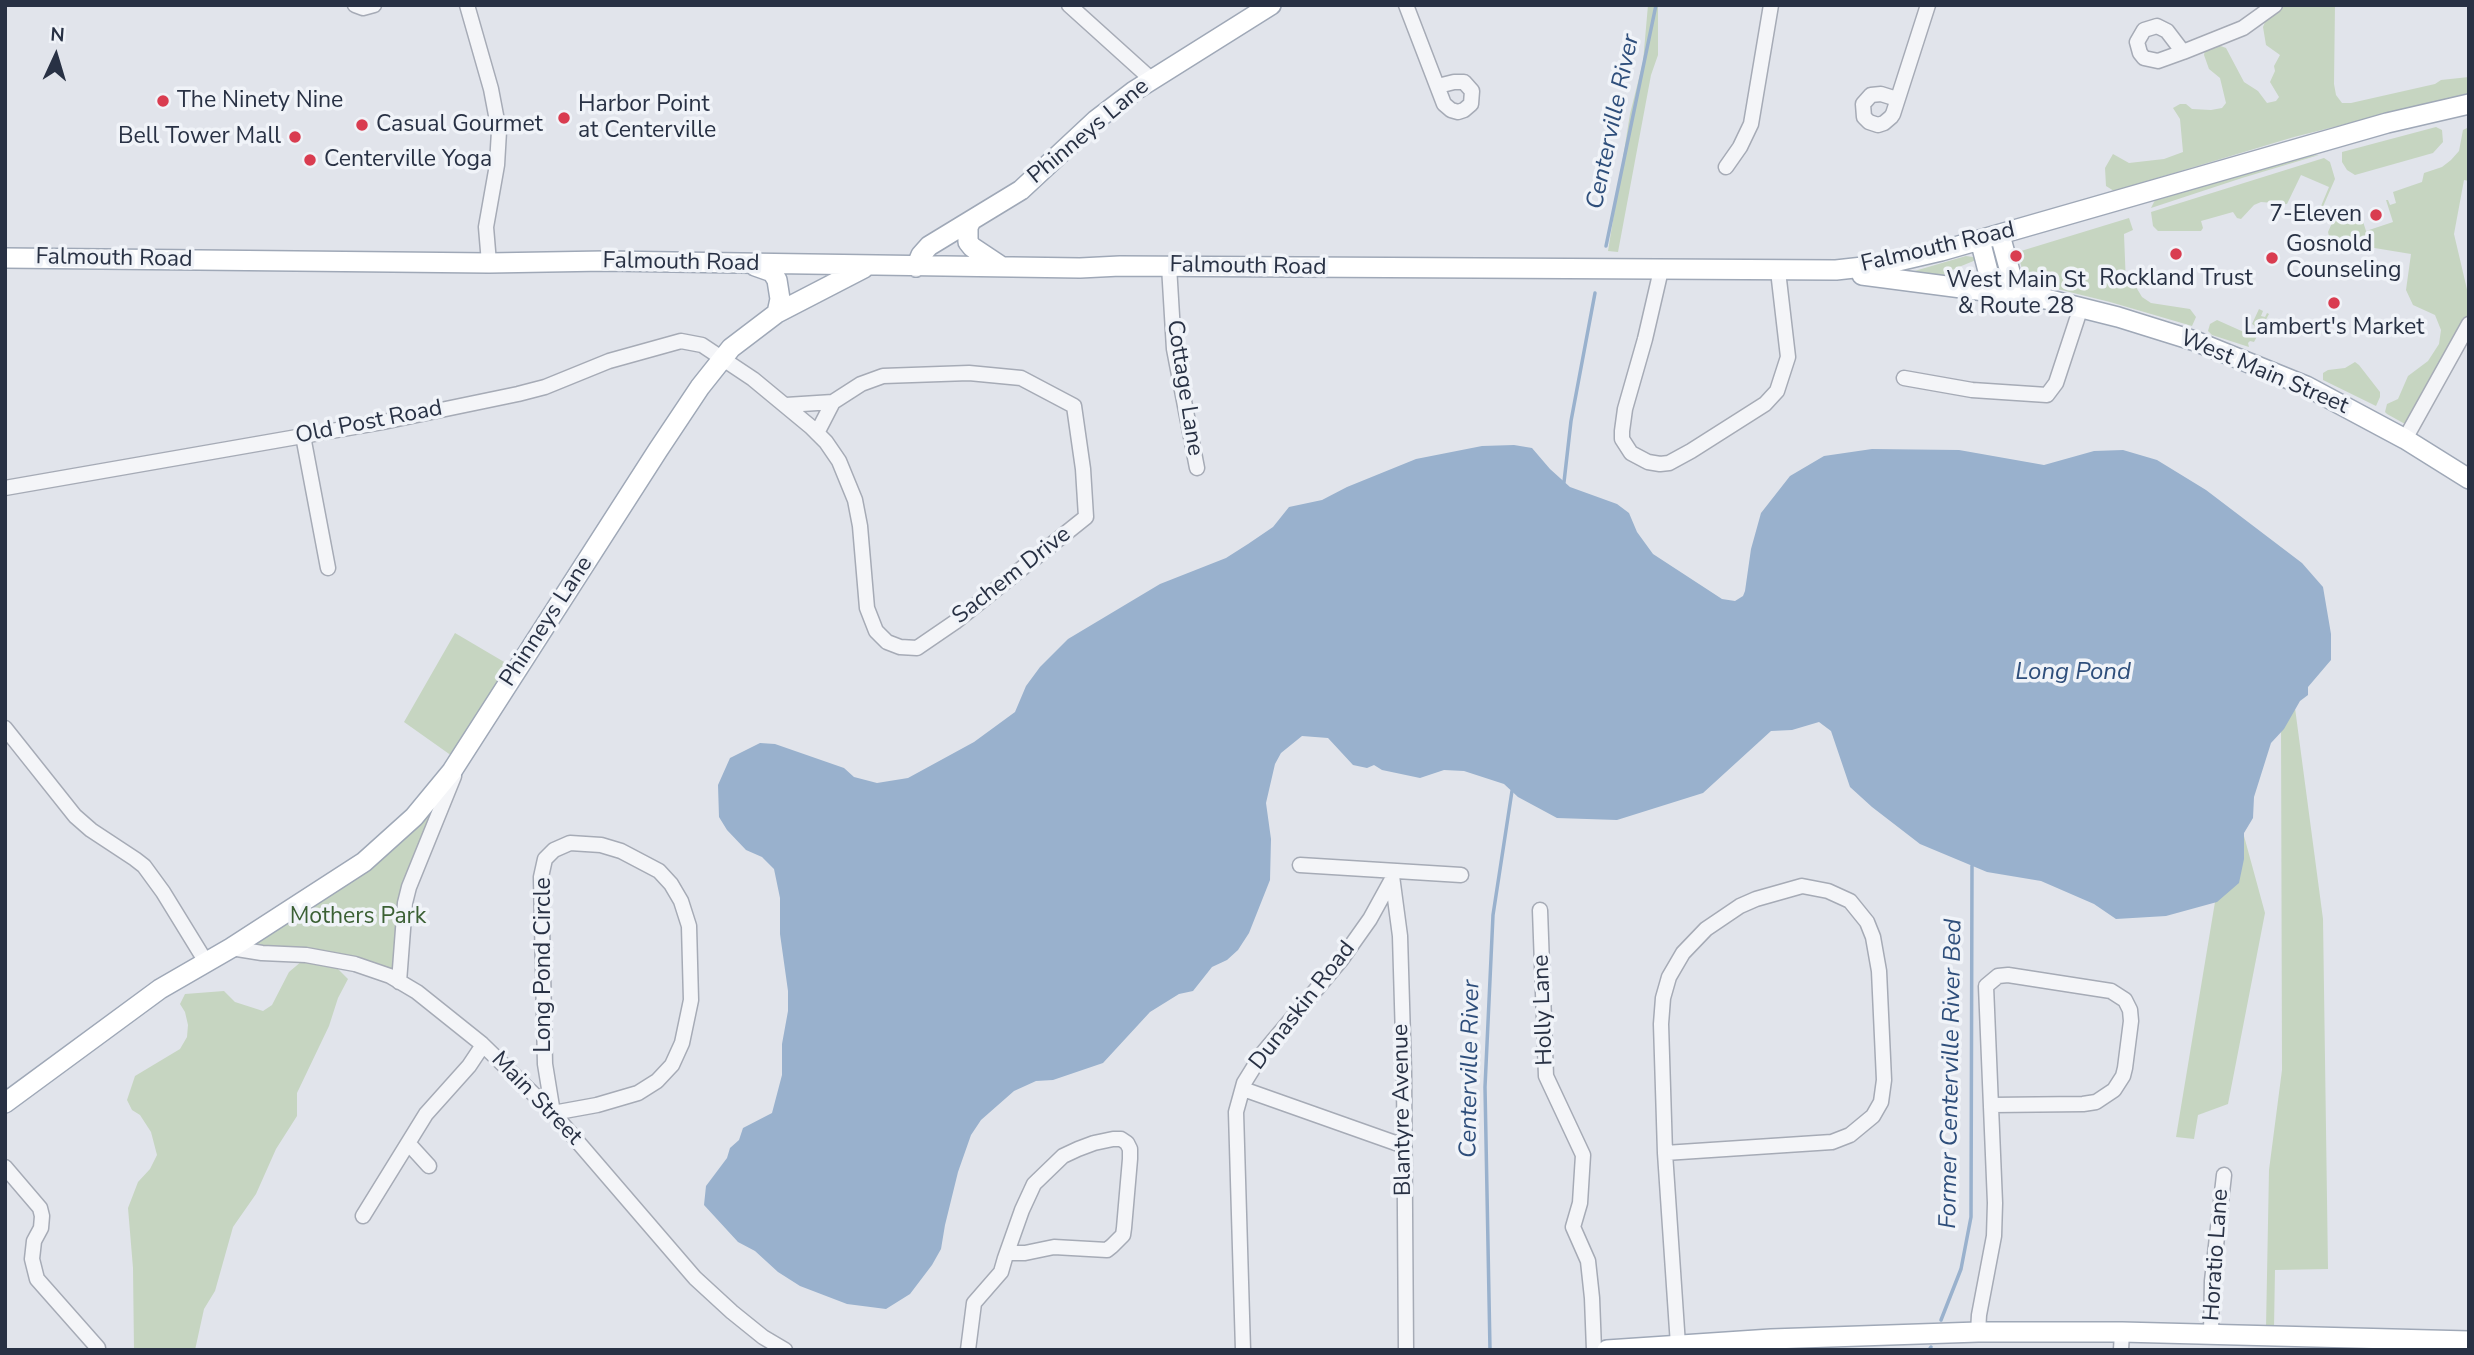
<!DOCTYPE html>
<html>
<head>
<meta charset="utf-8">
<style>
	body { margin:0 }
	#map { position:relative; width:2474px; height:1355px; overflow:hidden; background:#e1e4eb; font-family:"Nunito Sans",sans-serif }
	canvas { display:block }
	.frame { position:absolute; inset:0; border:7px solid #283144; pointer-events:none }
	.north { position:absolute; left:21px; top:21px; width:70px; height:70px; -webkit-text-stroke:5px #f0f3f8; paint-order:stroke; rotate:4deg; font-size:19px; font-weight:700; line-height:28px; text-align:center; color:#283144 }
	.north::after { content:''; display:block; margin:auto; width:24px; height:32px; background:#283144; clip-path:polygon(50% 0,100% 100%,50% 72%,0 100%) }
</style>
</head>
<body>
<div id="map">
<canvas width="2474" height="1355"></canvas>
<div class="frame"></div>
<div class="north">N</div>
</div>
<script>
const context = document.querySelector('canvas').getContext('2d');
context.lineJoin = 'round';
function fillPath(path, color) {
  context.fillStyle = color;
  context.fill(path, 'evenodd');
}
function poly(rows) {
  const path = new Path2D();
  for (const r of rows) {
    path.moveTo(r[0], r[1]);
    for (let i = 2; i < r.length; i += 2) path.lineTo(r[i], r[i + 1]);
  }
  return path;
}
function stroke(path, color, width, dash) {
  context.strokeStyle = color;
  context.lineWidth = width;
  context.lineCap = dash ? 'butt' : 'round';
  context.setLineDash(dash || []);
  context.stroke(path);
}
function drawText(font, color, halo, rows, align = 'center') {
  context.font = font + ' "Nunito Sans",sans-serif';
  context.lineWidth = 7;
  context.setLineDash([]);
  context.textBaseline = 'middle';
  context.strokeStyle = halo;
  context.fillStyle = color;
  for (const [text, x, y, turn = 0] of rows) {
    context.save();
    context.translate(x, y);
    context.rotate((+turn || 0) * Math.PI / 180);
    context.textAlign = isNaN(turn) ? turn : align;
    if (halo) context.strokeText(text, 0, 0);
    context.fillText(text, 0, 0);
    context.restore();
  }
}
fillPath(poly([
	[1648,5,1658,5,1658,55,1651,75,1618,252,1608,251,1630,114,1643,62],
	[2282,5,2335,5,2334,84,2336,95,2342,103,2351,103,2435,84,2441,80,2469,77,2469,93,2294,137,2114,191,2106,186,2105,168,2113,154,2129,163,2164,159,2183,152,2180,119,2173,108,2180,104,2186,104,2192,109,2211,110,2222,108,2226,103,2220,78,2209,69,2204,55,2205,50,2218,45,2226,48,2244,82,2258,91,2267,103,2276,101,2279,97,2270,82,2275,71,2274,66,2280,55,2266,45,2263,27,2265,22],
	[2436,127,2442,130,2443,142,2433,153,2355,175,2347,170,2342,162,2342,152],
	[2469,127,2469,181,2464,180,2454,234,2469,298,2469,317,2412,418,2405,424,2387,414,2385,412,2387,404,2398,399,2408,376,2428,361,2439,344,2441,330,2435,315,2413,305,2406,290,2411,254,2338,242,2330,240,2328,232,2336,214,2356,209,2359,209,2366,231,2393,222,2386,200,2388,200,2390,205,2396,203,2393,192,2422,182,2424,173,2442,167,2451,160,2459,151,2463,130],
	[2319,155,2242,178,2151,208,2155,200,2303,156],
	[2324,158,2330,162,2335,179,2318,218,2316,218,2329,187,2301,175,2287,204,2261,202,2254,205,2241,219,2237,218,2233,212,2201,221,2203,228,2201,231,2158,231,2153,226,2151,212],
	[2129,218,2133,230,2124,234,2126,285,2136,287,2142,297,2151,303,2190,309,2196,317,2192,326,2110,302,2037,284,2023,272,2020,262,2021,251],
	[1966,256,1973,257,1976,260,1954,269,1946,279,1911,272],
	[2259,309,2263,311,2261,316,2265,317,2267,313,2269,314,2254,342,2250,341,2248,343,2249,347,2212,335,2208,331,2210,324,2217,320,2246,333,2249,329,2253,331,2255,326,2252,324],
	[2355,362,2359,365,2380,392,2380,397,2376,406,2323,380,2323,373,2328,370,2345,368],
	[455,633,511,666,452,756,404,722],
	[2295,708,2323,919,2328,1269,2275,1270,2274,1328,2266,1328,2269,1170,2282,1070,2281,724],
	[442,791,427,828,394,972,246,947],
	[2244,836,2265,913,2228,1104,2198,1115,2194,1139,2176,1137,2216,896],
	[302,961,334,965,348,979,338,998,329,1026,297,1093,297,1116,276,1149,256,1194,233,1227,215,1291,204,1309,195,1350,134,1350,133,1268,128,1208,138,1182,150,1169,157,1155,151,1132,140,1115,132,1110,127,1100,135,1076,180,1049,187,1037,188,1025,185,1012,180,1004,185,994,224,991,235,1002,263,1011,272,1005,289,972]
]), '#c6d5c1');
fillPath(poly([
	[1514,445,1532,448,1550,469,1570,487,1617,504,1629,513,1637,532,1653,554,1722,599,1735,601,1743,596,1745,591,1751,549,1761,513,1790,476,1824,456,1872,449,1959,450,2044,465,2094,451,2123,450,2157,460,2206,490,2302,563,2323,587,2331,634,2331,660,2308,687,2308,695,2300,701,2284,729,2271,743,2254,797,2253,818,2244,833,2244,859,2239,883,2217,902,2166,916,2116,919,2094,904,2041,881,1987,872,1920,844,1872,807,1850,787,1831,731,1819,722,1792,730,1771,731,1703,793,1617,820,1557,818,1518,797,1504,784,1464,771,1444,770,1420,778,1382,770,1374,765,1367,768,1353,765,1328,738,1302,736,1281,753,1275,764,1266,803,1271,839,1270,880,1249,933,1238,950,1227,960,1212,967,1193,991,1179,994,1150,1012,1103,1063,1053,1080,1036,1081,1014,1091,981,1120,971,1135,958,1172,945,1225,941,1249,932,1265,910,1294,886,1309,847,1304,800,1286,778,1272,755,1251,738,1242,704,1205,706,1186,727,1158,730,1148,739,1140,743,1128,772,1113,782,1075,782,1044,788,1011,788,991,780,934,780,898,774,869,762,857,746,850,727,830,719,817,718,785,730,758,760,743,775,744,844,768,854,777,877,783,908,778,974,742,1015,712,1026,686,1040,667,1068,639,1160,584,1226,558,1248,544,1273,527,1289,507,1322,500,1347,487,1416,459,1482,446]
]), '#99b1cd');
stroke(poly([
	[1606,246,1656,5],
	[1564,482,1571,421,1595,293],
	[1941,1320,1961,1269,1971,1217,1972,866],
	[1490,1350,1485,1087,1493,915,1512,791],
	[1929,1350,1931,1347]
]), '#99b1cd', 3.5);
const minor = poly([
	[355,5,363,8,374,5],
	[467,5,491,89,499,131,497,165,486,227,489,263],
	[1069,5,1151,79],
	[1406,5,1444,104,1451,110,1458,112,1464,110,1471,104,1472,91,1464,82,1454,82,1438,86],
	[2183,52,2167,31,2157,26,2144,30,2137,42,2140,53,2144,58,2158,61,2183,52,2243,28,2275,5],
	[1897,99,1881,94,1871,95,1863,104,1864,117,1869,122,1878,125,1884,123,1891,117,1893,114,1928,5],
	[1726,167,1740,147,1751,124,1771,5],
	[1169,266,1174,349,1197,468],
	[1661,270,1645,339,1625,409,1622,431,1622,439,1631,453,1648,462,1660,464,1669,463,1691,451,1765,404,1777,391,1788,357,1778,271],
	[1904,378,1972,390,2047,395,2056,383,2081,307],
	[786,405,833,402],
	[303,436,328,568],
	[2405,439,2469,324],
	[5,488,383,422,518,394,545,387,609,361,681,341,702,345,753,379,811,427,826,442,839,461,855,500,860,526,867,608,876,631,887,642,900,647,917,648,955,622,1086,517,1083,469,1074,406,1021,378,969,373,883,376,861,384,833,402,817,433],
	[5,728,75,816,91,830,135,859,144,866,163,892,206,962],
	[570,843,601,845,621,851,659,871,671,884,681,901,689,926,691,1000,682,1043,672,1065,657,1081,638,1093,597,1105,553,1113,545,1064,541,877,545,859,554,850,570,843],
	[1300,865,1461,875],
	[1392,876,1400,936,1404,1072,1406,1350],
	[1540,910,1546,1076,1583,1155,1580,1203,1573,1227,1588,1261,1592,1298,1594,1350],
	[231,948,262,953,306,955,355,964,390,976,417,992,482,1044,553,1113,695,1278,732,1312,763,1337,785,1350],
	[399,982,405,903,409,887,454,776],
	[1243,1089,1404,1146],
	[408,1143,429,1166],
	[1665,1153,1832,1142,1850,1135,1873,1116,1881,1102,1884,1080,1879,971,1873,937,1867,922,1850,901,1828,891,1802,886,1756,899,1740,906,1706,929,1683,953,1669,977,1663,998,1661,1024,1665,1153,1678,1345],
	[5,1167,40,1208,42,1216,41,1228,34,1241,32,1259,37,1279,98,1348],
	[363,1216,426,1114,469,1066,483,1045],
	[1978,1332,1979,1315,1994,1236,1995,1203,1986,986,1998,976,2008,975,2111,991,2125,1000,2130,1010,2131,1021,2125,1068,2123,1076,2114,1090,2096,1102,2083,1104,1992,1105],
	[2211,1334,2212,1281,2224,1175],
	[968,1350,974,1303,1001,1272,1005,1258,1022,1210,1034,1184,1063,1156,1078,1149,1094,1143,1113,1139,1121,1139,1127,1143,1130,1149,1130,1159,1124,1228,1123,1235,1112,1246,1107,1250,1054,1247,1025,1253,1007,1253],
	[1243,1350,1236,1112,1244,1083,1262,1054,1341,960,1370,919,1392,879],
	[2121,1350,2122,1332]
]);
const major = poly([
	[971,221,968,227,968,242,972,247,1002,267],
	[2000,235,2012,279,2017,285,2036,295],
	[1980,240,1990,279,2000,292],
	[5,258,489,263,605,261,1080,268,1120,266,1836,270,1881,265,1941,251,2387,123,2469,104],
	[755,266,772,272,777,280,780,299,777,313],
	[916,267,921,255,929,246,1021,190,1096,120,1134,91,1271,5],
	[1862,275,2046,299,2118,317,2195,341,2306,386,2405,439,2469,479],
	[5,1103,160,989,231,948,364,862,414,817,452,771,658,450,700,387,731,348,777,313,864,268],
	[1607,1350,1771,1339,1978,1332,2122,1332,2469,1341]
]);
stroke(minor, '#a6abb6', 17);
stroke(major, '#9fa8b7', 22);
stroke(minor, '#f4f5f8', 14);
stroke(major, '#fff', 19);
for (const [x, y, r, color] of [
	[163,101,7,"#d93c50"],
	[564,118,7,"#d93c50"],
	[362,125,7,"#d93c50"],
	[295,137,7,"#d93c50"],
	[310,160,7,"#d93c50"],
	[2376,215,7,"#d93c50"],
	[2176,254,7,"#d93c50"],
	[2016,256,7,"#d93c50"],
	[2272,258,7,"#d93c50"],
	[2334,303,7,"#d93c50"]
]) {
  const dot = new Path2D();
  dot.arc(x, y, r, 0, 2 * Math.PI);
  context.fillStyle = color;
  context.fill(dot);
  stroke(dot, '#f0f3f8', 2.5);
}
drawText('23px', '#283144', '#f0f3f8', [
	["The Ninety Nine",177,101],
	["Harbor Point",578,105],
	["at Centerville",578,131],
	["Casual Gourmet",376,125],
	["Bell Tower Mall",281,137,"right"],
	["Centerville Yoga",324,160],
	["7-Eleven",2362,215,"right"],
	["Gosnold",2286,245],
	["Counseling",2286,271],
	["Rockland Trust",2176,279,"center"],
	["West Main St",2016,281,"center"],
	["& Route 28",2016,307,"center"],
	["Lambert's Market",2334,328,"center"]
], 'left');
drawText('23px', '#283144', '#f0f3f8', [
	["Phinneys Lane",1089,132,-40],
	["Falmouth Road",1938,248,-13],
	["Falmouth Road",114,259,1],
	["Falmouth Road",681,263,1],
	["Falmouth Road",1248,267,1],
	["West Main Street",2264,373,23],
	["Cottage Lane",1184,388,81],
	["Old Post Road",369,423,-11],
	["Sachem Drive",1012,576,-38],
	["Phinneys Lane",547,622,-57],
	["Long Pond Circle",544,965,-90],
	["Dunaskin Road",1303,1006,-52],
	["Holly Lane",1544,1010,-92],
	["Main Street",536,1099,46],
	["Blantyre Avenue",1403,1110,-91],
	["Horatio Lane",2217,1255,-86]
]);
drawText('23px', '#3b6034', '#f0f3f8', [
	["Mothers Park",358,917]
]);
drawText('italic 24px', '#2e4e7b', '#f0f3f8', [
	["Centerville River",1614,122,-78],
	["Long Pond",2073,673],
	["Centerville River",1471,1069,-89],
	["Former Centerville River Bed",1952,1074,-89]
]);
</script>
</body>
</html>
